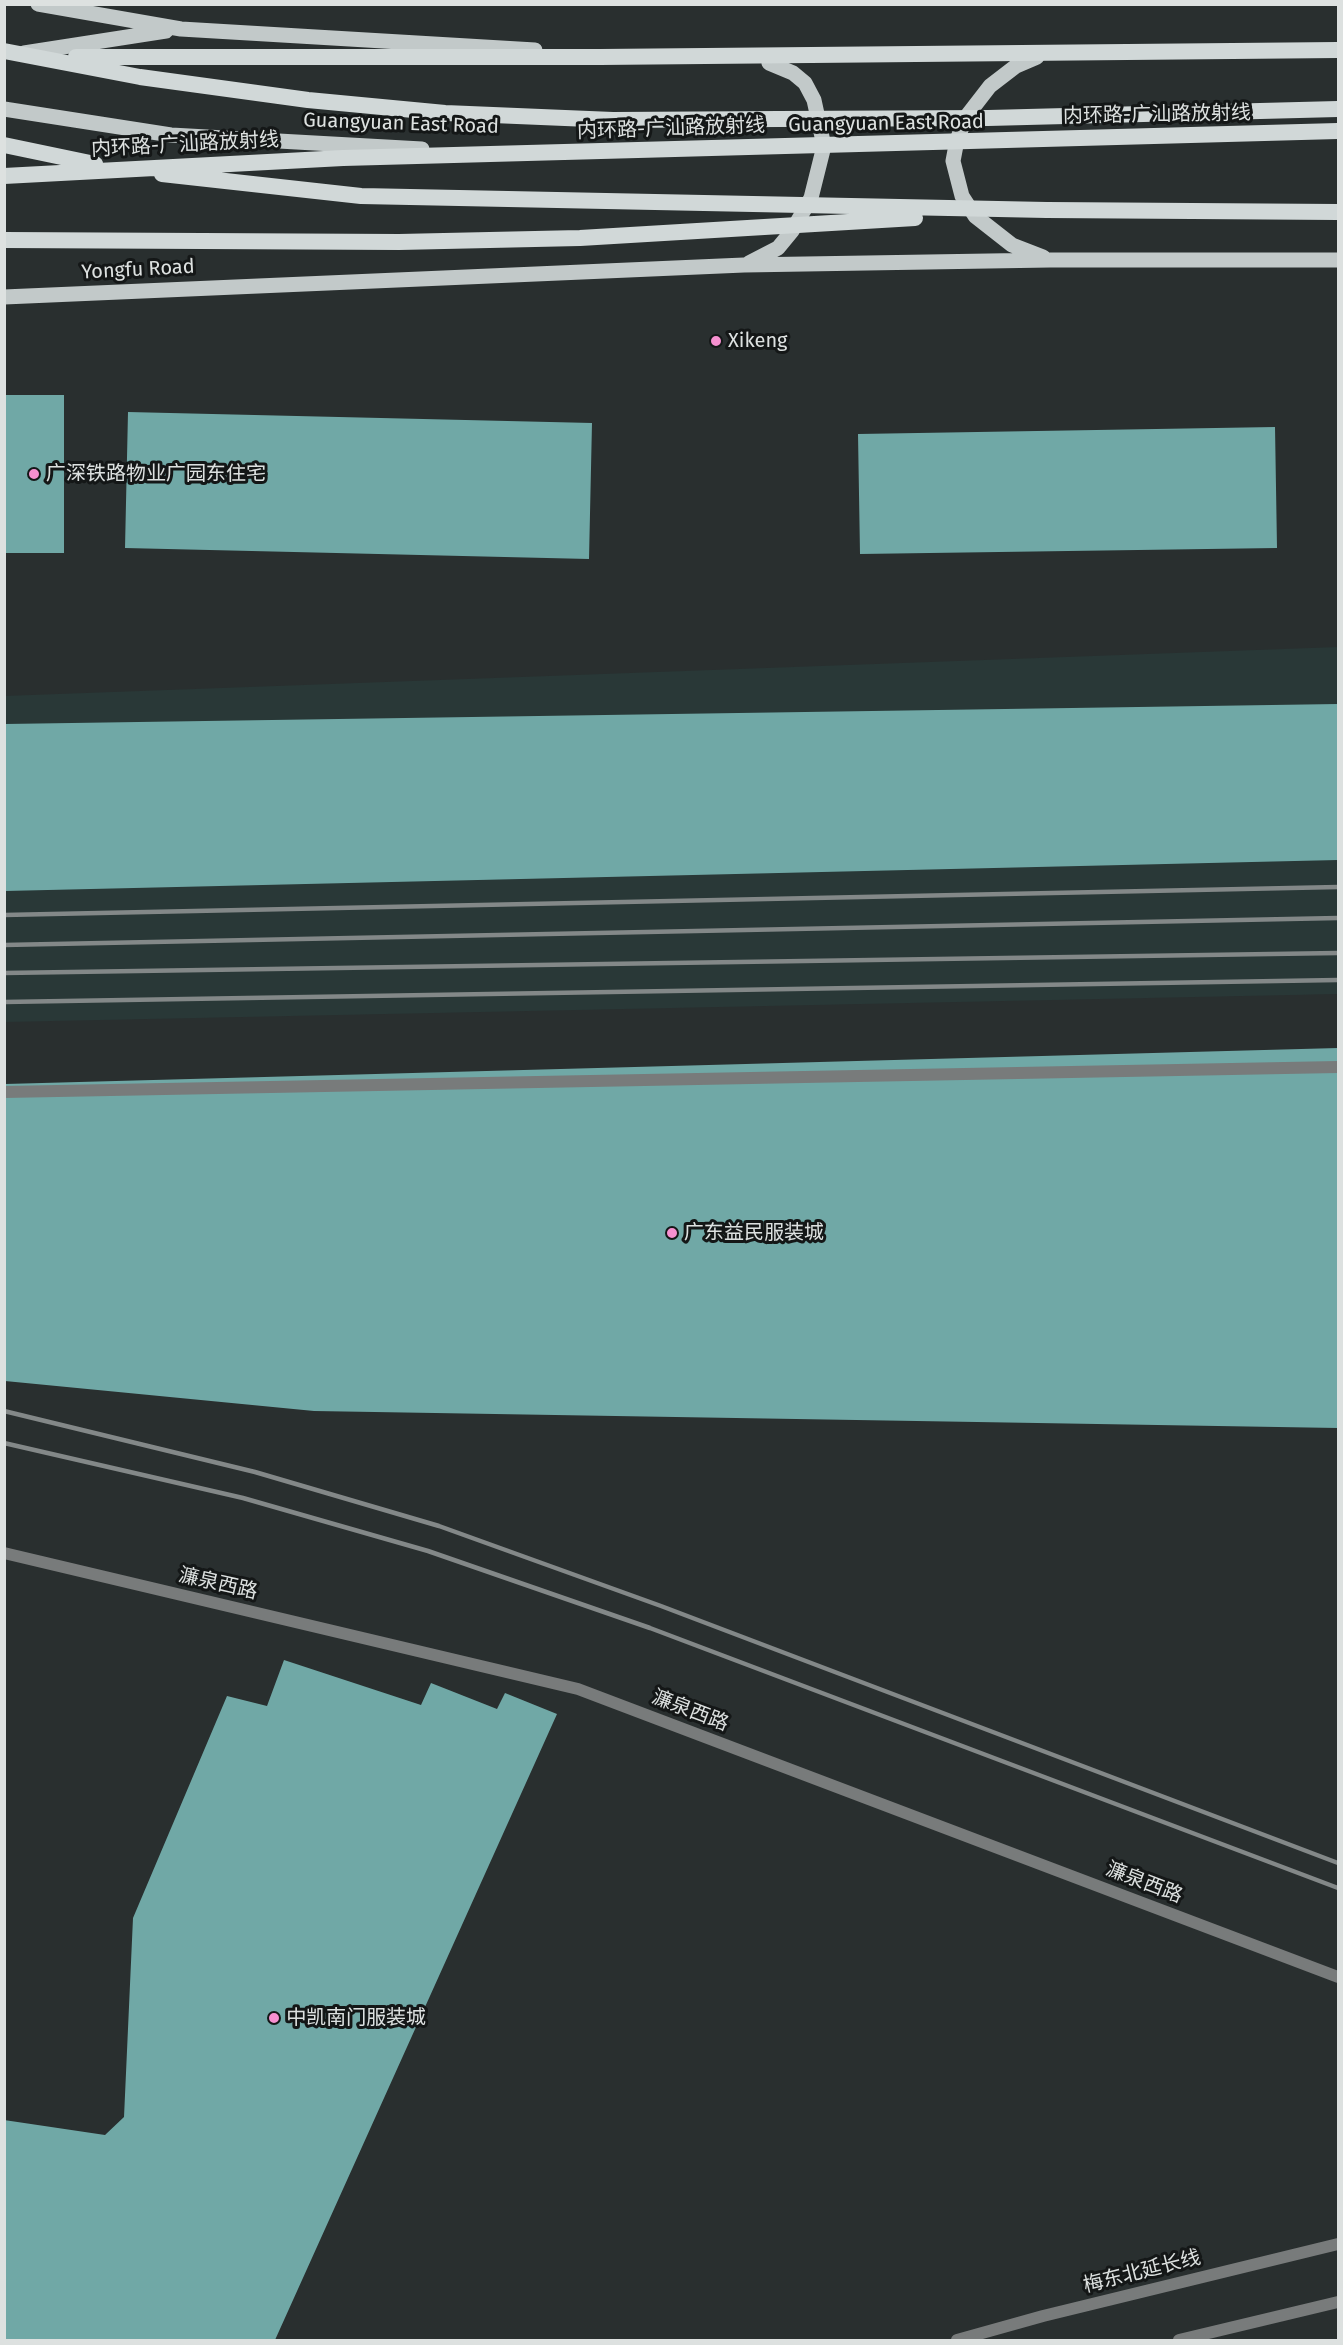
<!DOCTYPE html>
<html>
<head>
<meta charset="utf-8">
<style>
	body { margin:0 }
	#map { position:relative; width:1343px; height:2345px; overflow:hidden; background:#292f2f; font-family:"Fira Sans",sans-serif }
	canvas { display:block }
	.frame { position:absolute; inset:0; border:6px solid #dde1e0; pointer-events:none }
</style>
</head>
<body>
<div id="map">
<canvas width="1343" height="2345"></canvas>
<div class="frame"></div>
</div>
<script>
const context = document.querySelector('canvas').getContext('2d');
context.lineJoin = 'round';
function fillPath(path, color) {
  context.fillStyle = color;
  context.fill(path, 'evenodd');
}
function poly(rows) {
  const path = new Path2D();
  for (const r of rows) {
    path.moveTo(r[0], r[1]);
    for (let i = 2; i < r.length; i += 2) path.lineTo(r[i], r[i + 1]);
  }
  return path;
}
function stroke(path, color, width, dash) {
  context.strokeStyle = color;
  context.lineWidth = width;
  context.lineCap = dash ? 'butt' : 'round';
  context.setLineDash(dash || []);
  context.stroke(path);
}
function drawText(font, color, halo, rows, align = 'center') {
  context.font = font + ' "Fira Sans","Noto Sans SC",sans-serif';
  context.lineWidth = 6;
  context.setLineDash([]);
  context.textBaseline = 'middle';
  context.strokeStyle = halo;
  context.fillStyle = color;
  for (const [text, x, y, turn = 0] of rows) {
    context.save();
    context.translate(x, y);
    context.rotate((+turn || 0) * Math.PI / 180);
    context.textAlign = isNaN(turn) ? turn : align;
    if (halo) context.strokeText(text, 0, 0);
    context.fillText(text, 0, 0);
    context.restore();
  }
}
fillPath(poly([
	[1338,647,1338,994,5,1022,4,696]
]), '#293837');
fillPath(poly([
	[4,395,64,395,64,553,4,553],
	[128,412,592,423,589,559,125,548],
	[1275,427,1277,548,860,554,858,434],
	[1338,704,1338,860,5,891,5,724],
	[1338,1048,1338,1428,314,1411,5,1381,5,1084],
	[284,1660,421,1705,431,1683,497,1709,505,1693,557,1714,275,2340,4,2340,4,2120,105,2135,124,2117,133,1918,227,1696,267,1706]
]), '#70a8a6');
stroke(poly([
	[4,1553,578,1689,1338,1977]
]), '#787b7b', 12);
stroke(poly([
	[4,1092,1338,1067],
	[957,2340,1043,2316,1338,2244],
	[1179,2340,1338,2302]
]), '#787b7b', 12);
stroke(poly([
	[38,4,181,29,535,50],
	[24,53,166,31],
	[1037,57,1016,66,990,86,966,117,957,140,953,161,962,196,975,216,1012,245,1043,257],
	[749,263,778,248,792,231,811,198,824,146,814,100,805,83,793,73,769,63],
	[4,297,744,265,1050,260,1338,260]
]), '#c2c9c9', 15);
stroke(poly([
	[1047,210,1338,212]
]), '#d1d8d8', 16);
stroke(poly([
	[4,915,1338,887],
	[4,945,1338,918],
	[4,973,1338,953],
	[4,1002,1338,980],
	[4,1411,255,1472,439,1526,661,1606,1338,1863],
	[4,1443,243,1498,428,1551,650,1628,1338,1888]
]), '#838888', 4.5);
stroke(poly([
	[4,109,171,135,422,149]
]), '#c2c9c9', 15);
stroke(poly([
	[4,51,140,77,308,100,445,113,613,120,779,119,988,118,1338,109],
	[76,57,600,57,1338,50],
	[4,145,95,164],
	[162,174,361,196,1047,210],
	[4,176,343,158,1338,131],
	[4,240,399,242,580,238,915,218]
]), '#d1d8d8', 16);
for (const [x, y, r, color] of [
	[716,341,6,"#f690d0"],
	[34,474,6,"#f690d0"],
	[672,1233,6,"#f690d0"],
	[274,2018,6,"#f690d0"]
]) {
  const dot = new Path2D();
  dot.arc(x, y, r, 0, 2 * Math.PI);
  context.fillStyle = color;
  context.fill(dot);
  stroke(dot, '#141717', 2);
}
drawText('20px', '#dde1e0', '#141717', [
	["内环路-广汕路放射线",1157,115,-1],
	["Guangyuan East Road",401,124,2],
	["Guangyuan East Road",886,124,-1],
	["内环路-广汕路放射线",671,129,-2],
	["内环路-广汕路放射线",185,145,-3],
	["Yongfu Road",138,270,-3],
	["濂泉西路",218,1584,13],
	["濂泉西路",690,1711,21],
	["濂泉西路",1144,1883,21],
	["梅东北延长线",1142,2272,-14]
]);
drawText('20px', '#dde1e0', '#141717', [
	["Xikeng",728,341],
	["广深铁路物业广园东住宅",46,474],
	["广东益民服装城",684,1233],
	["中凯南门服装城",286,2018]
], 'left');
</script>
</body>
</html>
